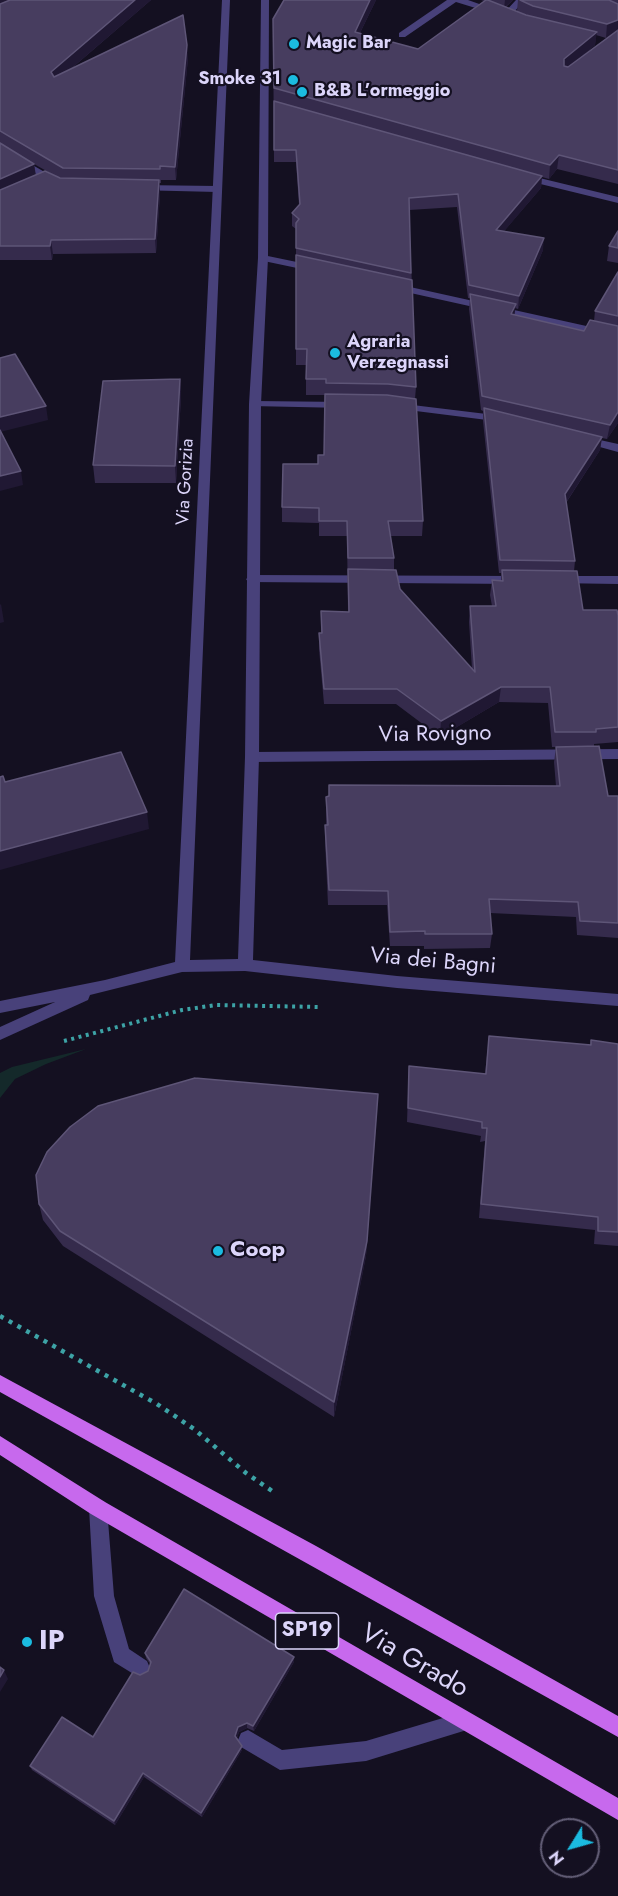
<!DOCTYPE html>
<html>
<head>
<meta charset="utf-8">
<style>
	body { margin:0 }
	#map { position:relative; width:618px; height:1896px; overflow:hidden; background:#141021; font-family:Jost,sans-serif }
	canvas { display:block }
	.north { position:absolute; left:540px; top:1818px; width:60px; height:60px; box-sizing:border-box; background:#141021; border:2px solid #645f78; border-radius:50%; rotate:233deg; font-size:16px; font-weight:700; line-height:24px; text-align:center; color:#dcd5fa }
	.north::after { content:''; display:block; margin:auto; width:21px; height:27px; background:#1bbbe0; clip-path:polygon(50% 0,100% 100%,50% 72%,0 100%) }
</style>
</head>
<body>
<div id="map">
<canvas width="618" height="1896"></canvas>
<div class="north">N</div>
</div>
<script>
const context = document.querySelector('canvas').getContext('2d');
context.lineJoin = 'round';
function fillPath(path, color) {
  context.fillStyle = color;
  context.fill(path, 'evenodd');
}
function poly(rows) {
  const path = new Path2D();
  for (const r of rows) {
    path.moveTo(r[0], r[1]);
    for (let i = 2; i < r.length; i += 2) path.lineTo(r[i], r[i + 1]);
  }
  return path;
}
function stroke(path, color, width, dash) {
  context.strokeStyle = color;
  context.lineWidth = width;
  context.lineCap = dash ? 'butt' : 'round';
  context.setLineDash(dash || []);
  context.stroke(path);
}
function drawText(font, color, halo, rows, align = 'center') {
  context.font = font + ' Jost,sans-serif';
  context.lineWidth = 4.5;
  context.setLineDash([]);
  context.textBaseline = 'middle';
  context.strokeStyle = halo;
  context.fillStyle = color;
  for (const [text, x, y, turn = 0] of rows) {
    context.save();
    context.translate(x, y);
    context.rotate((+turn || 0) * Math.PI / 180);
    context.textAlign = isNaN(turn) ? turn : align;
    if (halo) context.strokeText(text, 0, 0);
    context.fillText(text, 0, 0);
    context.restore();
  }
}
fillPath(poly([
	[86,1049,46,1064,15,1079,0,1098,0,1073,12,1067]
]), '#14292a');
stroke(poly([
	[64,1041,182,1010,216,1005,319,1007]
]), '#3da3a6', 4, [3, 4.5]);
stroke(poly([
	[0,1316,157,1404,194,1429,246,1473,275,1493]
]), '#3da3a6', 4.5, [4, 6]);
fillPath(poly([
	[98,1499,105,1502,107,1508,114,1596,129,1649,147,1661,150,1668,147,1675,140,1678,114,1662,94,1596,89,1508,91,1502,98,1499],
	[463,1712,470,1715,473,1722,470,1729,366,1761,280,1770,241,1747,238,1740,241,1733,248,1730,282,1750,366,1741,463,1712]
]), '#48417a');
fillPath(poly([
	[447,0,468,0,499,11,495,14,456,2,405,37,399,37,399,33,447,0],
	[516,0,525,0,513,13,521,19,517,22,503,14,516,0],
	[0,146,60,181,62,183,54,185,0,153,0,146],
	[523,174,618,197,618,203,520,179,520,175,523,174],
	[139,185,217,186,222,189,217,192,135,190,134,188,139,185],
	[263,255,316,266,321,269,316,272,259,260,258,258,263,255],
	[392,283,618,333,618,339,388,288,388,284,392,283],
	[255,401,345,402,351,405,345,408,251,406,249,404,255,401],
	[396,403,503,416,509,419,503,422,392,408,392,404,396,403],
	[582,436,618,444,618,452,578,441,576,439,582,436],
	[252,575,519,576,525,580,519,584,248,582,246,579,252,575],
	[558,576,618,576,618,584,554,583,552,580,554,577,558,576],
	[618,749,618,759,252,762,245,757,252,752,618,749]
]), '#48417a');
fillPath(poly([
	[222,0,230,0,190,960,238,959,245,757,249,404,258,258,261,0,269,0,268,258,261,404,259,757,253,960,397,976,618,994,618,1006,397,988,245,971,182,972,90,995,88,1000,0,1040,0,1027,55,1002,0,1013,0,1001,105,980,175,962,222,0]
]), '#48417a');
fillPath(poly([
	[0,1375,316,1546,618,1716,618,1737,0,1392,0,1375],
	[0,1436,105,1502,618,1798,618,1820,91,1514,0,1455,0,1436]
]), '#c769ed');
fillPath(poly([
	[0,0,151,0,72,68,188,58,176,180,161,180,161,183,159,183,160,194,156,253,53,254,52,260,0,260],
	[34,164,50,173,36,175],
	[284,0,376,0,360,33,418,49,484,1,481,0,513,0,506,7,517,11,518,0,618,0,618,184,557,169,549,179,542,177,541,188,504,231,543,250,518,309,515,308,514,315,584,331,594,321,595,311,618,272,618,423,607,439,602,438,600,450,566,503,575,561,574,571,583,610,618,616,618,742,594,744,594,747,608,796,618,796,618,938,577,935,576,917,490,913,492,934,490,948,424,949,424,946,390,946,387,905,328,905,325,840,325,825,326,825,326,797,556,786,554,762,556,747,552,747,548,703,499,702,440,737,396,704,324,704,319,649,319,633,321,633,321,611,348,612,347,536,319,536,319,523,282,522,282,507,318,464,324,455,325,395,306,395,306,365,296,365,296,229,292,226,292,213,299,205,296,162,274,162,273,19],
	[596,35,606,38,611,36,573,64,595,45],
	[457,207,468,298,470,298,469,309,481,410,483,411,483,421,499,573,501,573,501,580,492,580,490,595,492,606,470,606,469,622,472,669,400,589,394,570,394,558,390,536,422,536,423,521,415,399,416,387,409,210],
	[618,231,618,263,607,261,609,246],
	[180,379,181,397,176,483,95,483,93,465],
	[489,1036,590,1045,591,1040,618,1044,618,1246,594,1244,595,1230,479,1218,485,1141,480,1142,481,1136,407,1122,409,1066,485,1074],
	[377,1111,366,1256,334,1417,63,1246,43,1220,39,1204],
	[145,1653,294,1657,294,1662,254,1731,247,1728,239,1732,237,1738,242,1746,242,1750,202,1817,144,1777,115,1825,32,1770,30,1766,93,1737,140,1675,148,1671,150,1664,146,1658]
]), '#352b4c');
fillPath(poly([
	[0,0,20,0,0,9],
	[135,0,151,0,52,85,51,72],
	[370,0,376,0,354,45,355,32],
	[505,0,513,0,504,8],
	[618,20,618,33,606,38,607,24],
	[597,32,595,45,563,72,564,59],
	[187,45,188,58,176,180,175,167],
	[559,155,557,169,549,179,550,165],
	[34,164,36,178,0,194,0,179],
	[542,176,541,188,495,242,496,230],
	[159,180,160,194,156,253,155,239],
	[544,238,543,250,518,309,519,296],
	[51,240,53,254,52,260,50,246],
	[516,304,514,318,511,314],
	[180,379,181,397,176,483,175,466],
	[46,406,48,420,0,432,0,417],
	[618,412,618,423,607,439,610,425],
	[602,437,600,450,563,507,565,494],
	[21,471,23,485,0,491,0,476],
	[1,604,4,622,0,623,0,605],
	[501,687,499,702,440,737,441,721],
	[147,812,149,829,0,870,0,851],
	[378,1094,366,1256,334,1417,334,1402],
	[294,1657,294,1662,254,1731,253,1726],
	[4,1670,8,1679,0,1692,0,1677],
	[247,1723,247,1728,239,1732,236,1741,235,1736,238,1727],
	[242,1746,242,1750,202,1817,201,1813],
	[143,1773,144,1777,115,1825,114,1821]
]), '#201833');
const building = poly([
	[10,0,135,0,51,72,54,77,183,15,187,45,175,167,160,166,160,169,63,168,0,131,0,4,10,0],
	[284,0,370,0,355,32,418,49,486,0,488,0,526,15,597,32,564,59,564,66,568,67,618,30,618,170,559,155,550,165,274,88,273,19,284,0],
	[520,0,609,0,618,4,618,20,607,24,533,6,520,0],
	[274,101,542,176,496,230,544,238,519,296,469,285,458,194,409,198,411,273,296,248,296,223,299,219,292,213,300,204,296,150,274,150,274,101],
	[0,143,34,164,0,179,0,143],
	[45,171,60,178,159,180,155,239,51,240,50,246,0,246,0,190,45,171],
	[618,231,618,248,609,246,618,231],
	[296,255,412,280,416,387,388,384,326,383,326,379,306,379,307,349,296,349,296,255],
	[618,272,618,316,595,311,618,272],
	[470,294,516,304,511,314,584,331,590,320,618,326,618,412,610,425,482,396,470,294],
	[15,354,46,406,0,417,0,358,15,354],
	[180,379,175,466,93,465,103,381,180,379],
	[325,394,387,395,416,399,423,521,388,521,394,558,348,558,347,521,319,521,319,508,282,507,283,464,318,464,318,455,324,455,325,394],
	[484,408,602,437,565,494,575,561,500,560,484,408],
	[0,430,21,471,0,476,0,430],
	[348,569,396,570,400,589,475,672,470,606,496,606,492,580,503,581,502,570,577,571,583,610,617,610,618,616,618,727,596,729,596,732,555,732,550,687,501,687,441,721,397,689,324,689,319,633,322,633,321,611,349,612,348,569],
	[599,746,608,796,618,796,618,923,580,921,578,902,489,899,492,934,425,934,425,931,390,932,388,891,329,890,325,825,328,825,326,797,329,796,329,785,560,786,556,747,599,746],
	[121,752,147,812,0,851,0,777,3,776,5,782,121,752],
	[489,1036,591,1045,591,1040,618,1044,618,1232,598,1231,598,1217,481,1204,487,1128,482,1128,482,1122,408,1108,409,1066,486,1074,489,1036],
	[195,1078,378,1094,367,1241,334,1402,60,1231,39,1204,36,1175,47,1152,70,1127,98,1106,195,1078],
	[184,1589,294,1657,253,1726,247,1723,238,1727,235,1736,242,1746,201,1813,143,1773,114,1821,30,1766,62,1717,93,1737,133,1672,140,1675,148,1671,151,1662,145,1653,184,1589],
	[0,1667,4,1670,0,1677,0,1667]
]);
fillPath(building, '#473d5f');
stroke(building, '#5e5577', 1.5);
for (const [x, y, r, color] of [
	[294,44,6,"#1bbbe0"],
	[293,80,6,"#1bbbe0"],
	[302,92,6,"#1bbbe0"],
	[335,353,6,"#1bbbe0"],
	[218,1251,6,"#1bbbe0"],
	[27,1642,6,"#1bbbe0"]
]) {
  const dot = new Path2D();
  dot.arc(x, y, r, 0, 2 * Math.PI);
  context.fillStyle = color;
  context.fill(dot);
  stroke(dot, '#141021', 2);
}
drawText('bold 18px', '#dcd5fa', '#141021', [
	["Magic Bar",306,44],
	["Smoke 31",281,80,"right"],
	["B&B L’ormeggio",314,92],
	["Agraria",347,343],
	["Verzegnassi",347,364]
], 'left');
drawText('18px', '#dcd5fa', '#141021', [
	["Via Gorizia",186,482,-87]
]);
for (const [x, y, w] of [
	[307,1631,63]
]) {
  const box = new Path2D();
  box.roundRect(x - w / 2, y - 18, w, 36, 4.5);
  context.fillStyle = '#141021';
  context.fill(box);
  stroke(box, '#dcd5fa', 1.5);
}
drawText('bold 21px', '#dcd5fa', null, [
	["SP19",307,1631]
]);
drawText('22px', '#dcd5fa', '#141021', [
	["Via Rovigno",435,735,-1],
	["Via dei Bagni",433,962,5]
]);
drawText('bold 22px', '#dcd5fa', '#141021', [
	["Coop",230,1251]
], 'left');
drawText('bold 27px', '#dcd5fa', '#141021', [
	["IP",39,1642]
], 'left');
drawText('27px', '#dcd5fa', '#141021', [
	["Via Grado",414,1662,30]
]);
</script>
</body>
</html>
